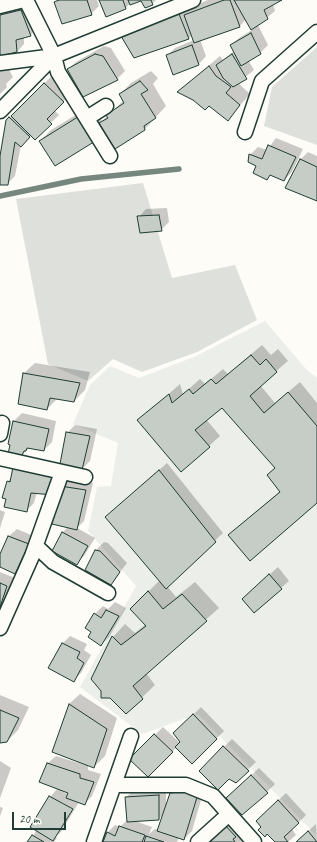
<!DOCTYPE html>
<html>
<head>
<meta charset="utf-8">
<style>
	body { margin:0 }
	#map { position:relative; width:317px; height:842px; overflow:hidden; background:#fdfcf7; font-family:Caveat,sans-serif }
	canvas { display:block }
	.scale { position:absolute; left:12px; top:812px; width:54px; height:18px; box-sizing:border-box; border:2px solid #1f3d34; border-top:0; padding-left:5px; font-size:12px; line-height:14px; white-space:nowrap; color:#1f3d34; -webkit-text-stroke:3px #fdfcf7; paint-order:stroke }
</style>
</head>
<body>
<div id="map">
<canvas width="317" height="842"></canvas>
<div class="scale">20 m</div>
</div>
<script>
const context = document.querySelector('canvas').getContext('2d');
context.lineJoin = 'round';
function fillPath(path, color) {
  context.fillStyle = color;
  context.fill(path, 'evenodd');
}
function poly(rows) {
  const path = new Path2D();
  for (const r of rows) {
    path.moveTo(r[0], r[1]);
    for (let i = 2; i < r.length; i += 2) path.lineTo(r[i], r[i + 1]);
  }
  return path;
}
function stroke(path, color, width, dash) {
  context.strokeStyle = color;
  context.lineWidth = width;
  context.lineCap = dash ? 'butt' : 'round';
  context.setLineDash(dash || []);
  context.stroke(path);
}
fillPath(poly([
	[265,321,307,370,317,378,317,836,198,714,142,734,80,687,136,586,88,531,97,487,111,486,118,443,73,424,90,385,110,366,139,378,194,357]
]), '#eceee9');
fillPath(poly([
	[317,47,317,145,264,126,272,87],
	[143,183,172,278,235,265,257,320,197,352,142,372,113,359,88,381,48,364,16,199]
]), '#dde0db');
fillPath(poly([
	[57,0,97,0,99,6,91,14,55,2],
	[100,0,156,0,152,4,142,0,130,3,126,8,106,15],
	[208,0,280,0,273,4,275,11,258,25,268,45,260,53,248,60,254,70,238,83,250,94,228,119,209,105,178,92,220,56,223,60,234,51,231,45,239,38,252,30,246,19,240,26,200,40,206,56,199,64,174,74,167,56,175,48,194,40,192,35,189,38,135,57,122,36,190,4,192,9,196,5],
	[29,3,38,28,30,35,24,37,24,44,17,52,0,55,0,10],
	[104,46,111,48,125,71,117,79,84,96,68,69,76,62],
	[4,61,13,77,6,84,7,87,0,94,0,63],
	[151,71,158,78,153,84,166,106,145,129,105,131,97,140,40,141,51,130,92,105,102,121,124,100,120,94,131,83],
	[52,76,71,94,54,110,59,115,35,138,31,135,21,145,15,176,7,184,0,184,0,155,7,120],
	[276,138,303,149,292,172,284,180,271,174,266,179,250,155,258,147,267,150],
	[308,152,317,156,317,200,300,160],
	[167,208,169,222,161,230,139,217,146,209],
	[262,345,271,355,278,349,288,361,260,385,275,403,300,382,317,403,317,502,229,535,280,491,268,475,276,467,222,406,206,419,220,436,181,471,139,420,180,384,183,394,200,379,205,384,223,369,228,374],
	[35,363,90,372,85,390,74,401,58,398,47,409,24,373],
	[22,413,56,421,52,442,44,450,29,448,21,456,9,443,14,421],
	[75,425,97,429,90,461,82,469,67,433],
	[167,463,223,533,167,586,176,597,195,582,219,608,146,673,155,685,126,713,113,637,125,624,135,633,146,624,131,609,160,580,114,510],
	[12,477,37,492,34,503,26,511,8,481],
	[69,478,93,483,84,521,77,528,95,538,84,556,76,563,53,550,63,532,68,527,61,486],
	[0,510,5,512,0,528],
	[17,529,36,537,23,565,15,573,0,566,0,557,9,536],
	[104,542,108,543,127,563,111,584,86,570,96,550],
	[278,567,289,581,281,588,251,591],
	[0,572,15,578,7,598,0,606],
	[115,602,126,608,109,637,101,645,92,631,95,614,103,606,108,609],
	[70,636,87,644,84,650,91,655,81,673,73,681,63,643],
	[80,694,117,718,105,756,94,767,88,765,88,770,101,774,92,796,84,804,79,802,61,832,55,837,57,838,54,842,28,842,37,830,50,797,58,788,48,763,56,756,85,765,85,764,53,751,69,704],
	[61,789,70,792,69,795,60,790],
	[0,695,29,707,18,730,7,741,0,742],
	[201,707,224,731,192,763,177,747,148,776,130,759,163,727,180,743,182,742,175,733],
	[232,739,256,762,235,782,229,778,200,771],
	[0,761,11,768,0,798],
	[259,768,275,784,267,792,235,790],
	[179,786,205,786,192,831,184,839,179,837,177,842,104,842,107,833,115,825,120,827,128,819,126,797,134,790,166,787,166,805,171,794],
	[175,792,193,792,175,794],
	[164,813,159,830,155,829,149,834,152,827,135,821,159,819],
	[286,793,306,815,292,829,296,835,288,842,276,842,257,821],
	[0,807,3,808,0,816],
	[232,817,245,837,242,840,243,842,205,842],
	[316,824,317,842,296,842,297,841]
]), '#0003');
stroke(poly([
	[0,196,81,179,179,169]
]), '#75877f', 5.5);
const building = poly([
	[59,0,87,0,92,15,62,24,54,2,59,0],
	[99,0,123,0,126,9,106,17,99,0],
	[128,0,151,0,153,5,145,8,141,1,130,5,128,0],
	[224,0,230,0,240,27,194,43,184,15,224,0],
	[234,0,282,0,264,10,268,19,251,30,234,0],
	[21,10,31,36,16,40,17,52,0,56,0,15,21,10],
	[179,14,189,39,134,58,121,36,179,14],
	[251,33,261,54,241,66,230,45,251,33],
	[192,45,199,65,173,75,166,55,192,45],
	[95,54,103,56,118,80,83,97,67,69,95,54],
	[232,54,247,79,233,87,223,78,216,65,232,54],
	[209,66,216,76,231,87,226,93,240,105,228,121,209,106,205,110,193,100,177,92,209,66],
	[140,81,148,90,141,94,156,118,144,126,145,130,115,149,99,123,108,118,106,115,124,103,119,94,140,81],
	[44,83,64,102,47,119,52,124,35,140,11,116,44,83],
	[81,115,97,140,55,166,39,141,81,115],
	[9,117,30,137,21,147,15,142,8,185,0,185,0,156,6,120,9,117],
	[268,145,296,157,284,181,270,175,267,180,253,173,256,166,248,162,249,154,262,159,268,145],
	[300,159,317,167,317,201,285,188,300,159],
	[159,215,162,231,140,233,137,216,159,215],
	[251,355,260,365,266,359,277,372,250,396,264,413,288,392,317,426,317,503,250,561,228,535,280,492,267,475,275,468,222,408,195,430,210,447,181,472,137,420,169,394,172,403,189,389,193,394,211,379,216,384,251,355],
	[23,373,80,383,74,402,50,398,47,410,18,404,23,373],
	[13,421,49,429,44,451,27,448,26,451,24,451,21,457,8,454,10,445,8,444,13,421],
	[66,432,90,436,82,470,60,464,66,432],
	[13,467,56,476,53,495,31,493,27,512,4,507,6,499,2,498,7,481,10,482,13,467],
	[159,470,216,542,166,589,105,517,159,470],
	[60,486,86,490,77,530,52,524,60,486],
	[62,532,88,546,77,565,52,551,62,532],
	[8,536,29,544,15,574,0,567,0,554,8,536],
	[95,550,100,551,120,572,111,585,85,570,95,550],
	[269,574,282,589,254,613,242,599,269,574],
	[0,583,7,586,0,607,0,583],
	[148,591,163,609,182,594,207,621,133,686,143,699,126,714,110,698,101,698,101,691,91,679,112,636,121,645,146,626,130,609,148,591],
	[106,610,119,616,101,646,88,637,91,632,85,628,94,613,101,618,106,610],
	[62,643,80,652,77,658,84,663,74,682,48,668,62,643],
	[69,704,107,729,94,768,52,752,69,704],
	[0,710,19,718,7,742,0,743,0,710],
	[193,714,217,739,192,764,175,747,180,742,173,733,193,714],
	[154,734,173,752,148,777,129,759,154,734],
	[223,746,249,771,236,783,229,779,218,790,199,771,223,746],
	[47,763,80,774,80,778,94,782,85,805,66,798,68,793,39,782,47,763],
	[251,775,268,793,242,815,226,798,251,775],
	[188,791,198,794,184,840,157,831,170,793,188,791],
	[159,795,159,820,127,822,125,797,159,795],
	[49,796,73,809,53,841,30,827,49,796],
	[278,800,299,823,284,837,288,842,275,842,267,834,265,837,258,830,261,827,256,821,278,800],
	[224,824,236,837,233,839,235,842,204,842,224,824],
	[119,826,145,835,142,842,103,842,107,832,115,836,119,826],
	[308,831,317,842,296,842,308,831],
	[32,835,44,842,27,842,32,835],
	[146,836,164,842,144,842,146,836]
]);
fillPath(building, '#c6cdc7');
stroke(building, '#1f3d34', 1);
const minor = poly([
	[26,0,54,56,58,72,110,156],
	[0,6,24,0],
	[0,63,54,56,193,0],
	[0,111,54,56],
	[87,118,106,106],
	[245,132,262,81,317,32],
	[0,434,2,423],
	[0,458,85,477],
	[36,546,53,562,108,593],
	[0,628,32,556,62,472],
	[114,785,186,785,213,796,254,842],
	[94,842,131,736],
	[198,842,229,814]
]);
stroke(minor, '#1f3d34', 17);
stroke(minor, '#fdfcf7', 14);
</script>
</body>
</html>
